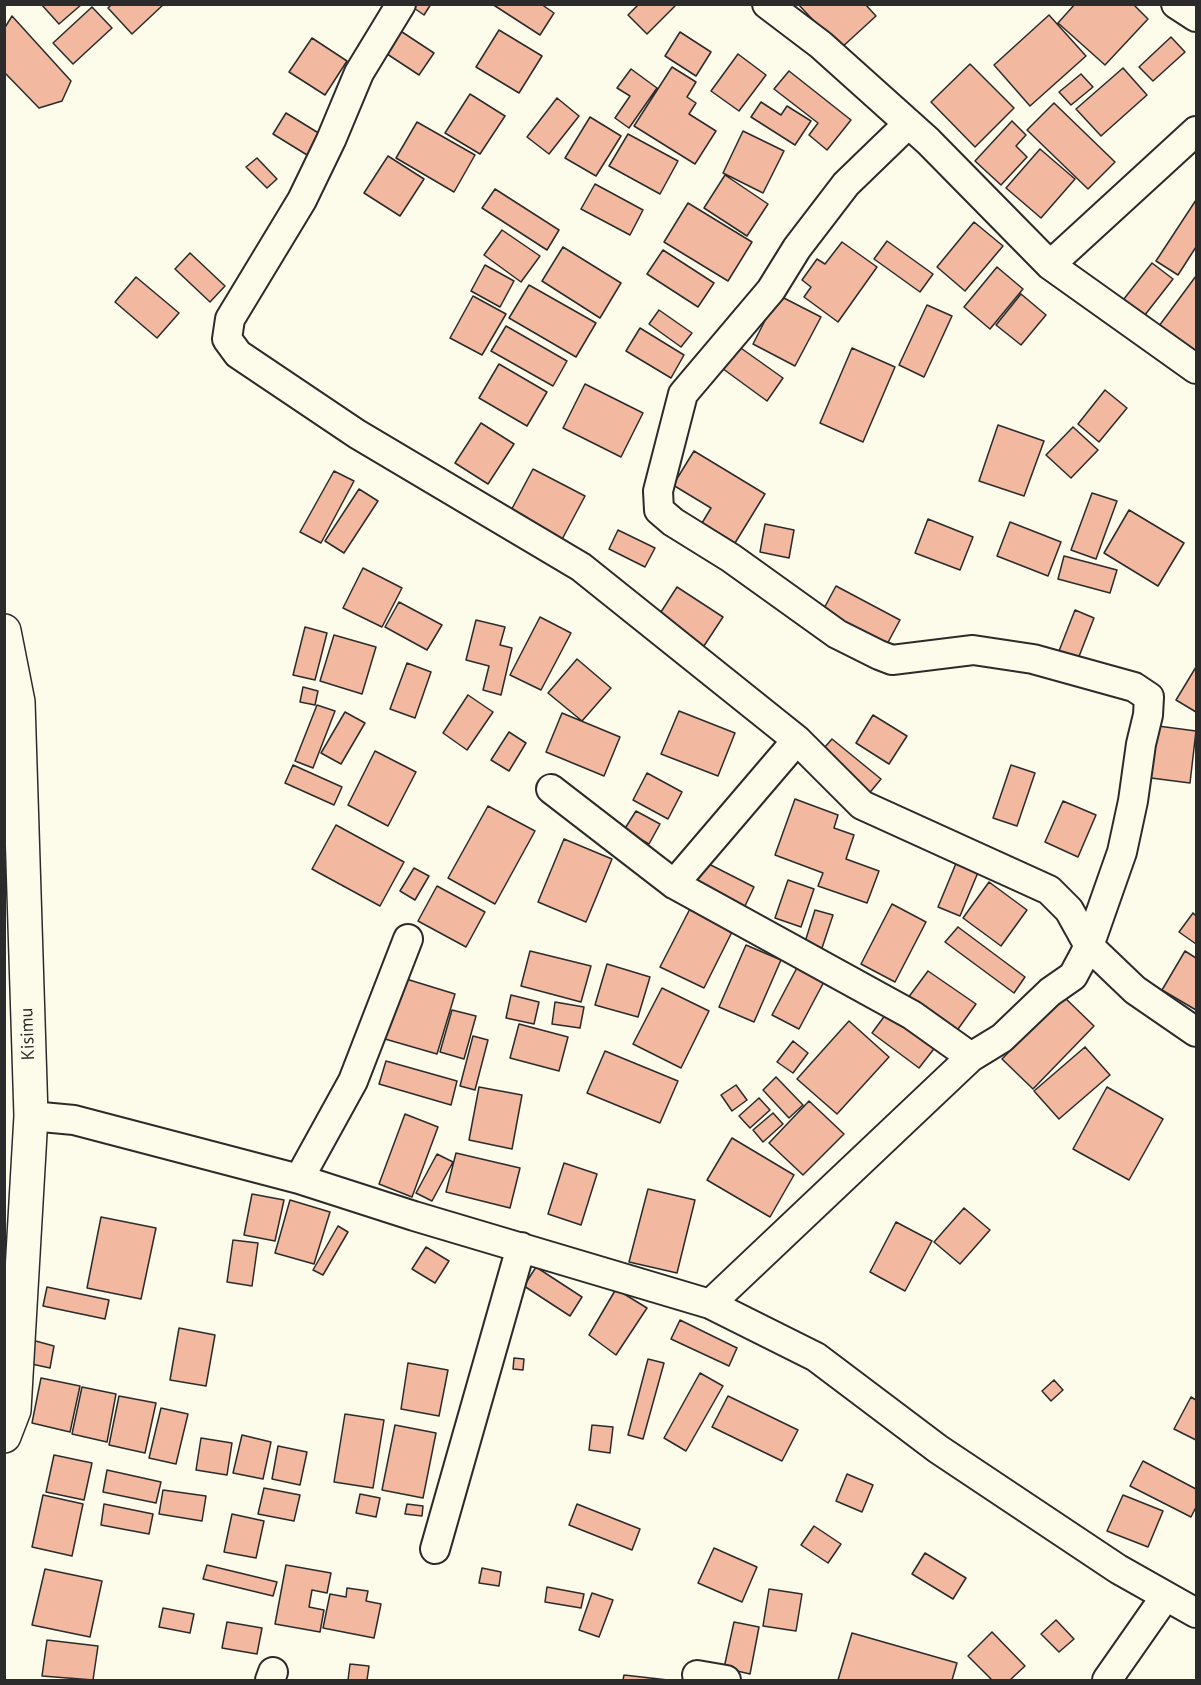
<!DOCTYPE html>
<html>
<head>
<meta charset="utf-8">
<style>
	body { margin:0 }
	#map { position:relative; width:1201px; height:1685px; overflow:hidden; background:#fdfbea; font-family:"PT Sans",sans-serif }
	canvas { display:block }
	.frame { position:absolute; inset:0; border:6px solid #2b2b2b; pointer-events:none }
</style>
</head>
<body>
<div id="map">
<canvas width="1201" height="1685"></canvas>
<div class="frame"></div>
</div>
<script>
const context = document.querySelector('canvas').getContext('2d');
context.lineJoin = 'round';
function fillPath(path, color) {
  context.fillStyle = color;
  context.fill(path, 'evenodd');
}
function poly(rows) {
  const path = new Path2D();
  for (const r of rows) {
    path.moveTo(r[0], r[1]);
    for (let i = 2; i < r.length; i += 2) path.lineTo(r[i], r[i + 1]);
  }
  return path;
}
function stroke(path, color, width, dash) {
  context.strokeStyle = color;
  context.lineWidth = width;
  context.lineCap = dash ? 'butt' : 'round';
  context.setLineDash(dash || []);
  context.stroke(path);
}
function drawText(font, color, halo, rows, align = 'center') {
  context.font = font + ' "PT Sans",sans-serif';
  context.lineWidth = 4.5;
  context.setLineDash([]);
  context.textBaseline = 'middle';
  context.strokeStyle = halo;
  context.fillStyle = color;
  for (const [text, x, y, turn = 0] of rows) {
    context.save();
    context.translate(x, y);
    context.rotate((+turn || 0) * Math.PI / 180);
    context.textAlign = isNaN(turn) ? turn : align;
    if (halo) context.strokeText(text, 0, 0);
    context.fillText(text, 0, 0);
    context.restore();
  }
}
const building = poly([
	[41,4,82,4,59,24,41,4],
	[112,4,164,4,132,34,108,8,112,4],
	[408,4,431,4,424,15,408,4],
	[492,4,541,4,554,13,540,35,492,4],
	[639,4,677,4,647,34,628,15,639,4],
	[798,4,865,4,876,16,840,49,798,4],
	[1075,4,1133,4,1148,19,1105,65,1058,23,1075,4],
	[92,7,112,28,73,64,53,43,92,7],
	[1049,15,1086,56,1030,106,994,65,1049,15],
	[12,16,71,81,62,101,39,108,4,72,4,29,12,16],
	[396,28,434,53,419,75,381,50,396,28],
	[499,30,542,56,519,93,476,67,499,30],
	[680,32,711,52,696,76,665,56,680,32],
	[1171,37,1185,52,1153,81,1139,67,1171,37],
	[312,38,347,61,325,95,289,72,312,38],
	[738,54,766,75,739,111,711,91,738,54],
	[970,64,1014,108,975,147,931,102,970,64],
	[672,67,696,82,687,97,696,103,689,114,716,131,695,164,634,126,672,67],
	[1123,68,1147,95,1101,136,1076,109,1123,68],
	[631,69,657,88,629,128,615,118,630,96,617,88,631,69],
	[789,71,851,120,827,150,809,135,818,123,774,89,789,71],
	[1081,74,1093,87,1071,105,1059,92,1081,74],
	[470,94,505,116,480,154,445,133,470,94],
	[557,98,579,116,549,154,527,137,557,98],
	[761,102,781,115,787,106,811,121,795,145,751,117,761,102],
	[1054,103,1115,162,1088,189,1027,130,1054,103],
	[286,113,325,137,312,158,273,134,286,113],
	[590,117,621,136,596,176,565,158,590,117],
	[1012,121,1026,135,1016,146,1027,157,1001,185,975,161,1012,121],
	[417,122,475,155,454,192,396,158,417,122],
	[743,131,784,151,763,193,723,173,743,131],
	[628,134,678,161,660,194,609,166,628,134],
	[1040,149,1075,179,1041,218,1006,188,1040,149],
	[388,156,424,179,400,216,364,193,388,156],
	[257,158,277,179,267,188,246,167,257,158],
	[725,175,768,204,747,236,704,208,725,175],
	[595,184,643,210,630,235,581,209,595,184],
	[495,189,559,230,547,250,482,208,495,189],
	[1196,200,1196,247,1178,275,1156,261,1196,200],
	[688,203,752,242,728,281,664,242,688,203],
	[974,222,1003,246,965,291,937,267,974,222],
	[502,230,540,256,521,282,484,255,502,230],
	[887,241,933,274,920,292,874,259,887,241],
	[842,242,877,267,838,322,804,297,811,287,802,280,817,259,825,264,842,242],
	[563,247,621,283,600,318,542,281,563,247],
	[663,250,714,283,698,307,647,274,663,250],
	[190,253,225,286,210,302,175,269,190,253],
	[1152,263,1173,279,1141,320,1120,304,1152,263],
	[485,265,514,281,500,307,471,291,485,265],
	[997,267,1023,289,990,329,964,307,997,267],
	[1196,276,1196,354,1159,326,1196,276],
	[136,277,179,313,157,338,115,302,136,277],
	[529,285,596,323,576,357,509,318,529,285],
	[1021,294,1046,315,1021,345,996,325,1021,294],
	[778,295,821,317,795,366,753,344,778,295],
	[473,296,506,314,482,355,450,338,473,296],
	[927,305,952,316,924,377,899,365,927,305],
	[659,310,692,333,681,347,649,324,659,310],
	[506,326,567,361,553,386,491,351,506,326],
	[640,328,684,355,671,378,626,351,640,328],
	[731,341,783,378,767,401,715,363,731,341],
	[852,348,895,367,863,442,820,423,852,348],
	[499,364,547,392,527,426,479,398,499,364],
	[585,384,643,413,621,457,563,428,585,384],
	[1105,390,1127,408,1099,442,1078,424,1105,390],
	[481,423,514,444,488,484,455,463,481,423],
	[998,425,1044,441,1024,496,979,481,998,425],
	[1073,427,1098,450,1071,478,1046,455,1073,427],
	[694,451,765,494,735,543,702,523,711,508,673,485,694,451],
	[533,469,585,496,559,545,507,518,533,469],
	[334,471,354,481,321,543,300,532,334,471],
	[359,489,378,501,344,553,325,541,359,489],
	[1092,493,1117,501,1096,559,1071,550,1092,493],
	[1129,510,1184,543,1158,586,1104,553,1129,510],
	[928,519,973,537,960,570,915,553,928,519],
	[1010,522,1061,542,1048,576,997,556,1010,522],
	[765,524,794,530,789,558,760,552,765,524],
	[618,530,655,548,645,567,609,549,618,530],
	[1064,556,1117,570,1110,593,1058,579,1064,556],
	[363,568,402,588,382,627,343,608,363,568],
	[836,586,900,620,885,648,821,614,836,586],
	[677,587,723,617,698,655,652,626,677,587],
	[399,602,442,625,427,650,385,627,399,602],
	[1075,610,1094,618,1078,659,1059,651,1075,610],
	[540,617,571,633,541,690,510,675,540,617],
	[476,620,505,627,500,645,512,648,501,695,483,690,489,666,466,660,476,620],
	[305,627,327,633,315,680,293,675,305,627],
	[334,635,376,647,362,694,320,681,334,635],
	[577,659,611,688,582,721,548,693,577,659],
	[407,663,431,672,415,718,390,709,407,663],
	[1196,667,1196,712,1176,700,1196,667],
	[303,687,318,691,315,705,300,702,303,687],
	[468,695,493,712,467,750,443,733,468,695],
	[317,705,335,711,313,768,295,761,317,705],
	[679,711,735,733,718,776,661,754,679,711],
	[345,712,365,723,341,764,321,753,345,712],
	[562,713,620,737,604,776,546,752,562,713],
	[873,715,907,736,889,764,856,743,873,715],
	[1158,726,1196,731,1190,783,1151,778,1158,726],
	[509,732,526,743,509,771,491,760,509,732],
	[832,739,881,779,867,796,818,755,832,739],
	[375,751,416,772,388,826,348,805,375,751],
	[293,765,342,787,334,805,285,783,293,765],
	[1011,765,1035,773,1017,826,993,818,1011,765],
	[647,773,682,792,668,819,633,800,647,773],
	[795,799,838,815,834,828,854,835,846,859,879,871,867,903,818,886,823,873,775,855,795,799],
	[1063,801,1096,815,1078,857,1045,842,1063,801],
	[488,806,535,831,495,904,448,878,488,806],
	[636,811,660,824,649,844,624,830,636,811],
	[336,825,404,862,380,906,312,869,336,825],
	[564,839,612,859,586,922,538,902,564,839],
	[703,861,754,887,744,908,692,882,703,861],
	[957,861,979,870,960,916,938,907,957,861],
	[414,868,429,876,415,900,400,891,414,868],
	[788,880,814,889,801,927,775,918,788,880],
	[989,882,1027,910,1001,946,963,918,989,882],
	[437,886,485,912,466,947,418,921,437,886],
	[693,903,736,924,704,988,660,967,693,903],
	[892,904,926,922,895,982,861,964,892,904],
	[815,910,833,915,822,948,805,942,815,910],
	[1193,913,1196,916,1196,944,1179,932,1193,913],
	[958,927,1025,977,1014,993,945,942,958,927],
	[746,945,781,960,754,1022,719,1007,746,945],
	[530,951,591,966,581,1002,521,986,530,951],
	[1185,951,1196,958,1196,1010,1162,990,1185,951],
	[607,964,650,977,638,1017,595,1005,607,964],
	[799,964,826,978,799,1029,772,1015,799,964],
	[928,971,976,1004,953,1036,905,1002,928,971],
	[403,978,455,994,437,1054,385,1039,403,978],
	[662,988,709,1011,681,1068,633,1044,662,988],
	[511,995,539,1002,534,1024,506,1018,511,995],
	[1063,996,1094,1026,1033,1089,1002,1059,1063,996],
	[555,1002,584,1007,580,1028,552,1024,555,1002],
	[452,1010,476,1016,464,1059,440,1052,452,1010],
	[889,1010,937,1045,919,1068,872,1033,889,1010],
	[849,1021,889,1057,837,1114,797,1079,849,1021],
	[519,1024,568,1037,559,1071,510,1058,519,1024],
	[473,1036,488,1040,475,1090,460,1086,473,1036],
	[793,1041,808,1053,793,1073,777,1062,793,1041],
	[1085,1047,1110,1075,1059,1119,1034,1091,1085,1047],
	[605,1051,678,1081,660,1123,587,1093,605,1051],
	[386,1061,457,1081,451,1105,379,1084,386,1061],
	[776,1077,803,1105,789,1118,763,1090,776,1077],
	[736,1085,747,1100,732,1111,721,1095,736,1085],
	[479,1087,522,1095,512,1149,469,1140,479,1087],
	[1107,1087,1163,1119,1129,1180,1073,1149,1107,1087],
	[759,1098,770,1110,750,1128,739,1116,759,1098],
	[809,1101,844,1134,803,1175,769,1143,809,1101],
	[773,1113,783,1124,763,1142,753,1130,773,1113],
	[405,1114,438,1127,412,1197,379,1184,405,1114],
	[732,1138,794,1175,770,1217,707,1180,732,1138],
	[456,1153,520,1168,510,1208,446,1192,456,1153],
	[437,1154,453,1162,432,1201,416,1193,437,1154],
	[564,1163,597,1174,581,1225,548,1214,564,1163],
	[648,1189,695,1200,677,1273,629,1262,648,1189],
	[252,1194,284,1200,275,1241,244,1235,252,1194],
	[290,1200,330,1212,314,1264,275,1253,290,1200],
	[964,1208,990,1230,960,1264,934,1242,964,1208],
	[101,1217,156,1228,141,1299,87,1288,101,1217],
	[896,1222,932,1241,905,1291,870,1272,896,1222],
	[338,1226,348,1232,323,1275,313,1270,338,1226],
	[233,1240,258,1243,252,1286,227,1282,233,1240],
	[426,1247,449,1261,435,1283,412,1269,426,1247],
	[536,1267,582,1297,570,1316,524,1286,536,1267],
	[47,1287,109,1300,105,1319,43,1306,47,1287],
	[616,1289,647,1308,616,1355,589,1335,616,1289],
	[680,1320,737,1348,729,1366,671,1339,680,1320],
	[179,1328,215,1335,206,1386,170,1380,179,1328],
	[32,1340,54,1346,50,1368,27,1363,32,1340],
	[514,1358,524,1359,523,1370,513,1369,514,1358],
	[648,1359,664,1363,643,1439,628,1435,648,1359],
	[408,1363,448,1370,439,1416,401,1409,408,1363],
	[700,1373,723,1386,686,1451,664,1438,700,1373],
	[41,1378,80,1386,70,1432,32,1423,41,1378],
	[1054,1380,1063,1390,1051,1401,1042,1391,1054,1380],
	[82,1387,116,1394,107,1442,72,1434,82,1387],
	[119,1396,156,1403,145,1453,109,1445,119,1396],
	[728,1396,798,1430,782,1461,712,1427,728,1396],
	[1191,1397,1196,1400,1196,1440,1174,1429,1191,1397],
	[161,1408,188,1414,176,1464,149,1458,161,1408],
	[345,1414,384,1420,373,1488,334,1482,345,1414],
	[395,1425,436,1433,423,1498,382,1490,395,1425],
	[592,1425,613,1427,610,1453,589,1450,592,1425],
	[242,1435,271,1442,263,1479,233,1473,242,1435],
	[201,1438,232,1443,227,1475,196,1470,201,1438],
	[278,1446,307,1452,300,1485,272,1479,278,1446],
	[54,1455,92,1463,84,1500,46,1492,54,1455],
	[1143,1461,1196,1489,1196,1507,1191,1517,1130,1486,1143,1461],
	[107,1470,161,1482,156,1503,103,1492,107,1470],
	[847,1474,873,1485,862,1512,836,1501,847,1474],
	[264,1488,300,1495,294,1521,258,1514,264,1488],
	[163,1490,206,1496,202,1521,159,1514,163,1490],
	[360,1494,380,1498,376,1517,356,1513,360,1494],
	[43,1495,83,1504,72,1556,32,1547,43,1495],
	[1123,1495,1163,1511,1148,1547,1107,1531,1123,1495],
	[104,1504,153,1514,149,1534,101,1525,104,1504],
	[407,1504,423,1506,422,1516,405,1514,407,1504],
	[577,1504,640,1529,632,1550,569,1525,577,1504],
	[232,1514,264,1521,256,1558,224,1552,232,1514],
	[814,1526,841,1544,828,1563,801,1545,814,1526],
	[714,1548,757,1567,742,1602,698,1583,714,1548],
	[925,1553,966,1578,953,1599,912,1574,925,1553],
	[207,1565,277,1582,273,1596,203,1579,207,1565],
	[286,1565,331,1573,327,1593,312,1590,309,1607,324,1610,320,1632,275,1624,286,1565],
	[482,1568,501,1572,499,1586,479,1583,482,1568],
	[45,1569,102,1581,90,1637,32,1625,45,1569],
	[547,1587,584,1594,581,1608,545,1602,547,1587],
	[347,1588,368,1591,366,1601,381,1604,374,1638,323,1628,330,1594,346,1597,347,1588],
	[769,1589,802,1594,796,1631,763,1626,769,1589],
	[592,1593,613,1600,599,1637,579,1630,592,1593],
	[163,1608,194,1614,190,1633,159,1627,163,1608],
	[1056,1620,1074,1639,1059,1652,1041,1634,1056,1620],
	[227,1622,262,1628,257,1654,222,1648,227,1622],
	[734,1622,759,1627,750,1674,724,1668,734,1622],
	[992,1632,1025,1666,1010,1680,992,1680,968,1656,992,1632],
	[852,1633,957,1663,952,1680,838,1680,852,1633],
	[47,1640,98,1646,93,1680,42,1676,47,1640],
	[350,1664,369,1666,367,1680,348,1680,350,1664],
	[624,1675,668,1680,623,1680,624,1675]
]);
fillPath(building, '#f2b8a0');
stroke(building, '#2b2b2b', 1.5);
const minor = poly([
	[401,4,359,73,331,140,302,200,230,319,227,339,238,354,357,434,581,567,797,740,862,805,1049,890,1069,910,1089,946,1135,990,1196,1032],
	[767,4,821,45,928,141,1050,265,1196,369],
	[1176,4,1196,17],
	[1050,265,1196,131],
	[551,789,674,884,912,1015,971,1057],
	[674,884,797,740],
	[31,1116,74,1120,299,1179,414,1216,710,1304,816,1357,938,1449,1118,1569,1196,1613],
	[299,1179,353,1081,408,939],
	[710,1304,971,1057,1002,1038,1050,992,1073,976,1089,946,1122,852,1133,801,1141,744,1148,715,1149,697,1134,687,1033,659,973,650,892,660,879,655,837,634,731,558,673,522,659,510,658,491,683,394,771,290,797,248,846,184,908,124],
	[435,1549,521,1247],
	[697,1675,726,1680],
	[270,1680,273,1672],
	[1107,1680,1165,1597]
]);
const tertiary = poly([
	[4,631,18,702,31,1116,14,1410,4,1436]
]);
stroke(minor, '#2b2b2b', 32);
stroke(tertiary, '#2b2b2b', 36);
stroke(minor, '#fdfbea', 28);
stroke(tertiary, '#fdfbea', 33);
drawText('18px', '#2b2b2b', '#fdfbea', [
	["Kisimu",28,1034,-92]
]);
</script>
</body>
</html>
